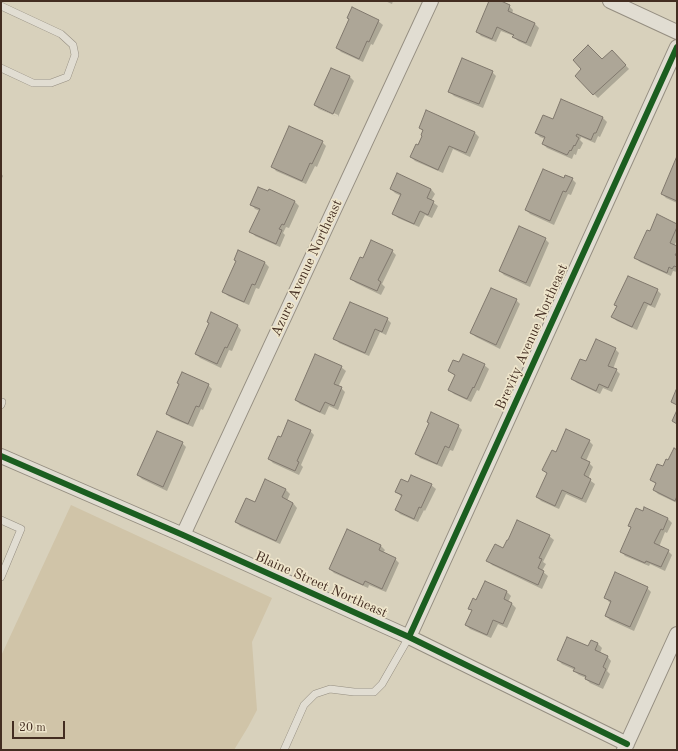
<!DOCTYPE html>
<html>
<head>
<meta charset="utf-8">
<style>
	body { margin:0 }
	#map { position:relative; width:678px; height:751px; overflow:hidden; background:#d8d1bc; font-family:"Old Standard TT",serif }
	canvas { display:block }
	.frame { position:absolute; inset:0; border:2px solid #432d21; pointer-events:none }
	.scale { position:absolute; left:12px; top:721px; width:53px; height:18px; box-sizing:border-box; border:2px solid #432d21; border-top:0; padding-left:5px; font-size:12px; line-height:14px; white-space:nowrap; color:#432d21; -webkit-text-stroke:3px #eee5cb; paint-order:stroke }
</style>
</head>
<body>
<div id="map">
<canvas width="678" height="751"></canvas>
<div class="frame"></div>
<div class="scale">20 m</div>
</div>
<script>
const context = document.querySelector('canvas').getContext('2d');
context.lineJoin = 'round';
function fillPath(path, color) {
  context.fillStyle = color;
  context.fill(path, 'evenodd');
}
function poly(rows) {
  const path = new Path2D();
  for (const r of rows) {
    path.moveTo(r[0], r[1]);
    for (let i = 2; i < r.length; i += 2) path.lineTo(r[i], r[i + 1]);
  }
  return path;
}
function stroke(path, color, width, dash) {
  context.strokeStyle = color;
  context.lineWidth = width;
  context.lineCap = dash ? 'butt' : 'round';
  context.setLineDash(dash || []);
  context.stroke(path);
}
function drawText(font, color, halo, rows, align = 'center') {
  context.font = font + ' "Old Standard TT",serif';
  context.lineWidth = 3.5;
  context.setLineDash([]);
  context.textBaseline = 'middle';
  context.strokeStyle = halo;
  context.fillStyle = color;
  for (const [text, x, y, turn = 0] of rows) {
    context.save();
    context.translate(x, y);
    context.rotate((+turn || 0) * Math.PI / 180);
    context.textAlign = isNaN(turn) ? turn : align;
    if (halo) context.strokeText(text, 0, 0);
    context.fillText(text, 0, 0);
    context.restore();
  }
}
fillPath(poly([
	[71,505,272,598,252,642,257,710,248,727,234,750,1,750,1,656]
]), '#d0c4a8');
fillPath(poly([
	[385,1,393,1,392,4],
	[491,1,499,1,509,6,513,10,512,14,535,24,539,28,531,47,518,41,514,37,514,36,501,31,496,42,481,36,477,32],
	[378,21,383,25,373,45,371,44,363,62,341,52,337,48],
	[616,55,629,69,598,98,576,76,602,60],
	[331,69,350,77,354,81,338,117,319,109,315,105],
	[319,106,338,115,338,117,319,108],
	[492,72,496,76,483,108,454,96,450,92],
	[603,118,607,122,600,137,598,136,595,143,581,137,580,140,583,143,580,149,578,149,576,155,574,154,572,159,547,148,543,144,545,139,540,137,536,133,553,120],
	[420,128,475,133,479,137,470,157,453,149,443,173,415,161,411,157,418,146,423,136,423,131],
	[322,142,326,146,317,167,315,166,306,184,276,171,272,166],
	[677,158,677,203,666,198,662,194],
	[1,173,3,176,1,180],
	[572,179,576,183,571,195,568,194,554,225,530,214,526,210,564,180],
	[391,189,431,189,435,194,431,201,438,206,432,218,425,215,419,227,398,218,394,214,401,196,395,193],
	[295,202,299,206,289,228,286,227,283,233,285,235,280,247,255,236,251,231,260,211,255,209,251,204],
	[677,225,677,240,674,246,677,247,677,272,673,271,671,276,640,262,636,258,650,233],
	[545,239,549,243,530,287,504,275,500,271],
	[239,251,265,263,269,267,259,289,256,288,249,305,228,296,224,292,237,262],
	[392,251,396,255,382,284,385,287,381,295,356,283,351,279],
	[657,290,661,294,655,308,648,305,637,330,617,321,612,317,617,306,616,305],
	[516,300,520,304,500,349,476,337,471,333],
	[387,319,391,323,386,335,380,332,369,356,339,343,335,338],
	[237,325,241,330,232,351,229,350,221,368,200,358,196,354],
	[615,349,619,353,613,369,616,370,620,374,612,392,603,388,600,394,577,383,572,379],
	[460,364,484,365,489,369,479,391,477,390,471,402,454,394,449,390,456,376,449,371],
	[341,367,346,371,338,387,341,388,345,392,338,410,329,406,325,415,300,404,296,400],
	[208,385,212,389,203,410,201,409,193,427,171,418,167,414],
	[458,426,462,430,453,451,450,450,442,467,420,458,416,454],
	[310,431,314,435,301,465,303,467,299,475,273,463,269,459,281,438],
	[589,441,593,445,586,461,589,463,593,467,588,479,595,484,586,503,566,494,559,509,541,501,537,497,548,474,544,470],
	[182,443,186,447,167,491,142,479,138,475],
	[677,451,677,503,658,494,654,490,657,485,651,480,664,468],
	[408,483,431,485,436,489,425,511,424,510,418,522,400,514,396,510,402,497,396,492],
	[286,490,290,494,287,501,293,503,297,508,280,544,240,526,236,522,255,503],
	[668,519,672,523,667,533,665,532,659,547,668,551,672,555,665,571,650,564,649,566,625,556,621,551,632,528,629,525],
	[549,536,554,540,543,562,546,564,542,571,548,576,542,589,492,565,488,561,504,549],
	[380,545,385,550,383,553,395,559,399,563,386,592,369,585,368,588,334,573,330,569],
	[486,582,507,592,511,596,508,602,512,604,516,608,507,628,498,624,491,638,470,629,466,625,472,611,470,608,477,601],
	[647,588,651,592,634,631,610,620,606,616,612,603,609,602,605,597],
	[591,641,598,644,602,648,600,653,607,656,611,661,607,671,610,674,603,689,590,683,586,679,586,678,579,675,574,671,575,670,562,664,558,660,588,647]
]), '#0003');
const building = poly([
	[489,1,501,1,510,5,508,11,535,23,526,43,512,37,514,35,497,27,492,39,476,32,489,1],
	[352,7,379,20,369,42,367,41,359,59,336,48,349,19,347,18,352,7],
	[588,45,602,59,612,50,626,65,593,95,575,76,581,69,573,60,588,45],
	[462,58,493,71,479,104,448,92,462,58],
	[331,68,350,76,333,114,314,105,331,68],
	[561,99,603,117,596,133,594,133,591,140,577,134,576,136,579,138,575,146,574,145,571,151,570,150,567,155,542,144,545,137,535,133,543,115,553,119,561,99],
	[426,110,475,132,466,153,449,146,438,170,410,157,416,144,418,145,422,136,421,135,423,130,419,128,426,110],
	[289,126,323,141,312,164,310,163,302,181,271,167,289,126],
	[677,156,677,201,661,194,677,156],
	[543,169,564,178,565,175,573,178,566,192,563,191,550,221,525,210,543,169],
	[397,173,431,189,427,198,434,201,428,215,420,211,414,224,392,214,401,194,390,189,397,173],
	[258,187,268,191,269,189,295,201,284,225,282,224,279,229,282,230,276,244,249,232,260,209,250,205,258,187],
	[657,214,677,224,677,227,670,243,677,246,677,252,675,255,677,256,677,267,674,266,672,269,669,267,667,273,634,258,647,230,650,231,657,214],
	[519,226,546,238,526,283,499,271,519,226],
	[371,240,393,250,378,280,381,282,377,291,350,279,360,257,363,258,371,240],
	[238,250,265,262,255,285,252,284,244,302,222,292,236,261,234,260,238,250],
	[628,276,658,289,651,305,644,302,632,327,611,317,617,306,614,305,628,276],
	[491,288,517,299,496,345,470,333,491,288],
	[350,302,388,318,382,332,375,329,365,353,333,339,350,302],
	[211,312,238,325,227,348,225,347,217,364,195,354,209,323,207,322,211,312],
	[596,339,616,348,608,366,617,369,608,388,599,384,596,391,571,379,580,359,586,361,596,339],
	[315,354,342,366,334,384,342,387,334,406,325,402,320,412,295,400,315,354],
	[463,354,485,364,474,388,473,387,467,399,448,390,455,375,448,371,453,360,459,362,463,354],
	[182,372,209,384,199,407,196,406,188,424,166,414,179,384,177,383,182,372],
	[676,390,677,390,677,405,671,402,676,390],
	[677,410,677,424,672,421,677,410],
	[431,412,459,425,449,448,445,446,437,464,415,454,429,423,427,422,431,412],
	[288,420,311,430,297,461,299,462,295,471,268,459,278,436,281,437,288,420],
	[566,429,590,440,581,458,590,462,584,475,591,479,582,499,562,490,555,506,536,497,547,473,542,470,552,450,556,452,566,429],
	[157,431,183,442,163,487,137,475,157,431],
	[674,448,677,450,677,496,675,501,653,490,656,483,650,480,657,464,663,466,666,459,668,460,674,448],
	[411,475,432,484,421,508,419,507,414,519,395,510,402,495,395,492,401,479,408,482,411,475],
	[265,479,286,489,282,497,293,503,276,541,235,522,246,498,255,502,265,479],
	[644,507,668,518,663,530,661,529,654,543,669,550,661,567,646,561,645,563,620,552,631,527,628,526,636,508,643,511,644,507],
	[517,520,550,535,539,558,542,559,538,568,544,571,538,585,486,561,495,544,503,548,507,540,508,540,517,520],
	[347,529,381,545,379,550,396,558,382,589,365,581,363,585,329,569,347,529],
	[615,572,648,587,630,627,605,616,611,601,604,598,615,572],
	[485,581,507,591,504,599,512,603,503,624,493,620,487,635,465,625,472,610,468,609,473,598,476,600,485,581],
	[567,637,588,646,591,640,598,643,595,650,608,656,603,667,606,669,599,685,585,679,586,676,573,671,575,668,557,660,567,637]
]);
fillPath(building, '#ada697');
stroke(building, '#80786d', 1);
const service = poly([
	[1,6,61,34,73,45,75,55,67,77,51,83,33,83,1,68],
	[1,402,2,402,1,405],
	[1,520,21,529,1,577],
	[284,750,304,705,315,694,330,689,354,692,374,692,382,684,409,637]
]);
const minor = poly([
	[610,1,677,32],
	[1,456,183,535,409,637,627,744],
	[183,535,431,1],
	[409,637,677,47],
	[624,750,677,634]
]);
stroke(service, '#958e81', 8);
stroke(minor, '#958e81', 16);
stroke(service, '#e1ddd2', 7);
stroke(minor, '#e1ddd2', 14);
stroke(poly([
	[1,456,183,535,409,637,627,744],
	[409,637,677,47]
]), '#1b5e20', 6);
drawText('14px', '#432d21', '#eee5cb', [
	["Azure Avenue Northeast",307,268,-65],
	["Brevity Avenue Northeast",532,337,-66],
	["Blaine Street Northeast",321,585,24]
]);
</script>
</body>
</html>
